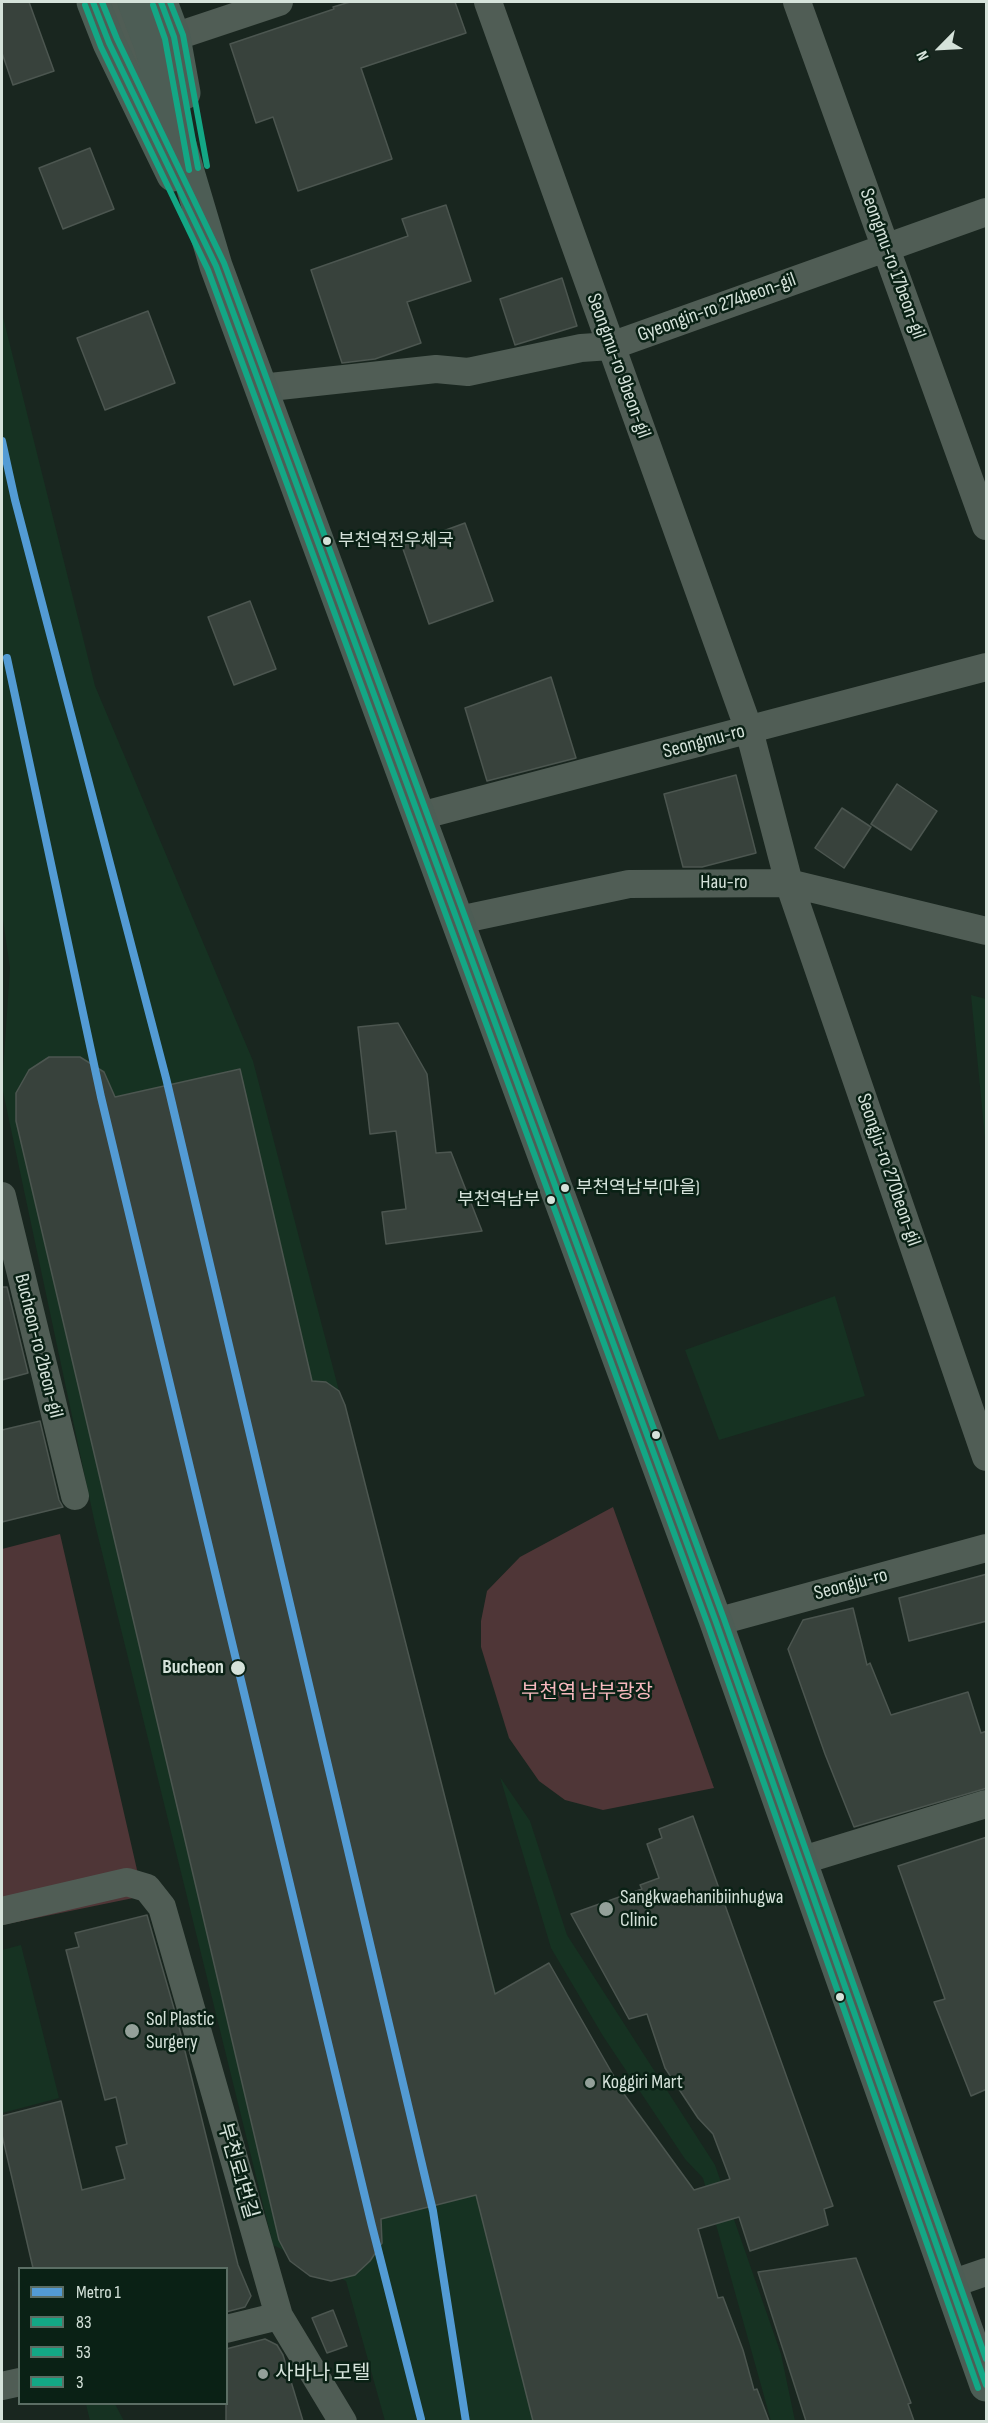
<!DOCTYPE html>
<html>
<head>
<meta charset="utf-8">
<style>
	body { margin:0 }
	#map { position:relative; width:988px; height:2423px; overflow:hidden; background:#19261f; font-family:"Sofia Sans Condensed",sans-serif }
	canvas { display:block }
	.frame { position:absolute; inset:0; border:3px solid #d5e2da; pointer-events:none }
	.legend { position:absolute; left:18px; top:2267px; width:210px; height:138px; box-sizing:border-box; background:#0a2115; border:2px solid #5b6e64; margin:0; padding:8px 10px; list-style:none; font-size:18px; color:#d5e2da }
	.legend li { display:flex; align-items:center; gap:12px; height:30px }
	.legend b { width:30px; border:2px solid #5b6e64 }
	.north { position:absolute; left:910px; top:18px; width:60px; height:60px; -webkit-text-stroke:4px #0a2115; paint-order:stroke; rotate:246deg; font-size:16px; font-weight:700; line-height:24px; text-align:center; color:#d5e2da }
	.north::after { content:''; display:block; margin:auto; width:21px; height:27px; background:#d5e2da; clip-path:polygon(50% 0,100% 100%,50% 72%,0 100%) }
</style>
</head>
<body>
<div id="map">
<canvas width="988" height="2423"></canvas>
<div class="frame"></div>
<ul class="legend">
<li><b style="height:8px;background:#539bd4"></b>Metro 1</li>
<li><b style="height:8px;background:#13a785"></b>83</li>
<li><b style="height:8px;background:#13a785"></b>53</li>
<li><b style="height:8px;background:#13a785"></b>3</li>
</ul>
<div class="north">N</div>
</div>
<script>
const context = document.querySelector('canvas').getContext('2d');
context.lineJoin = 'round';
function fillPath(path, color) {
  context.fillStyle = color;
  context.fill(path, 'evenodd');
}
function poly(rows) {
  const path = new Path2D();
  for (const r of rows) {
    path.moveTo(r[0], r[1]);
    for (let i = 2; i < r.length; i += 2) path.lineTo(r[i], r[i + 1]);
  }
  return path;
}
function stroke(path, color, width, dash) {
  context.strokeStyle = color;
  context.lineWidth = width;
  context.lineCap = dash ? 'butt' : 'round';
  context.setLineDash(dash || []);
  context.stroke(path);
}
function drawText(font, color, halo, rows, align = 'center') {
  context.font = font + ' "Sofia Sans Condensed","Noto Sans KR",sans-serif';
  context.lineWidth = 5;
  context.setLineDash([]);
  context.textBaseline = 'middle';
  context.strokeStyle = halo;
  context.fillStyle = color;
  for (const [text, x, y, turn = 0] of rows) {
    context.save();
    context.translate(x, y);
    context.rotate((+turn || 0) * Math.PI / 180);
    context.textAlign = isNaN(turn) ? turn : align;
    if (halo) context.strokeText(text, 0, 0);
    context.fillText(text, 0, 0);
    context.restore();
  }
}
fillPath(poly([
	[2,313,95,686,253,1061,600,2392,595,2421,385,2421,346,2281,273,2245,95,1524,2,1087,10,968,2,913],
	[971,995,986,999,986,1148],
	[835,1296,865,1396,719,1440,685,1350],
	[500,1777,530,1821,567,1935,715,2165,781,2354,795,2421,771,2421,703,2178,685,2159,603,2036,551,1948],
	[21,1945,59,2098,2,2113,2,1950],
	[86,2404,115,2404,124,2421,90,2421]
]), '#163222');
fillPath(poly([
	[613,1507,714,1788,603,1810,565,1800,539,1781,509,1738,481,1647,481,1621,487,1591,520,1557],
	[60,1534,143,1896,2,1925,2,1549]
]), '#4f3637');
const building = poly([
	[2,2,29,2,54,71,13,85,2,53,2,2],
	[350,2,455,2,466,33,361,68,392,159,298,191,273,117,256,123,230,44,334,9,333,7,350,2],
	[90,148,114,209,63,229,39,168,90,148],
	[446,205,471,281,407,302,421,343,375,359,342,363,311,270,408,236,402,219,446,205],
	[562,278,577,326,515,345,500,299,562,278],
	[148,311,175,383,105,410,77,338,148,311],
	[465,523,493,601,429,624,402,546,465,523],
	[250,601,276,669,234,685,208,617,250,601],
	[551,677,576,758,487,781,465,708,551,677],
	[736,775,756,853,702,867,683,867,664,794,736,775],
	[897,784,937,811,911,850,871,824,897,784],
	[842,808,871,827,844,868,815,848,842,808],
	[398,1023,427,1074,436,1153,451,1152,482,1231,386,1244,382,1212,406,1209,396,1131,370,1134,358,1027,398,1023],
	[49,1057,80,1057,104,1072,115,1097,240,1069,312,1381,326,1382,339,1391,345,1405,495,1994,549,1963,624,2094,694,2190,730,2179,713,2134,698,2118,665,2068,647,2014,629,2019,571,1914,642,1889,640,1885,659,1878,647,1844,662,1838,659,1829,693,1816,833,2206,824,2209,828,2225,750,2251,739,2217,698,2229,718,2298,723,2297,743,2350,754,2390,757,2389,769,2421,533,2421,476,2195,381,2219,382,2243,370,2261,355,2275,331,2281,310,2276,290,2261,279,2240,16,1121,16,1093,29,1070,49,1057],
	[2,1287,7,1287,28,1373,2,1380,2,1287],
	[40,1421,59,1500,63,1507,2,1522,2,1430,40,1421],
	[987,1574,987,1621,909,1641,899,1598,987,1574],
	[853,1608,867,1665,870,1663,891,1715,968,1692,981,1733,987,1731,987,1788,854,1827,825,1754,788,1649,803,1620,853,1608],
	[987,1837,987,2089,971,2096,934,2002,945,1999,898,1866,987,1837],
	[147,1915,177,2019,238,2265,251,2296,245,2307,226,2312,226,2268,33,2268,2,2135,2,2116,61,2101,82,2190,125,2179,116,2147,127,2144,116,2097,105,2100,66,1950,79,1947,75,1933,147,1915],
	[856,2258,911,2403,908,2404,914,2421,806,2421,758,2272,856,2258],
	[333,2310,347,2346,327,2353,312,2318,333,2310],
	[265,2339,277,2345,283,2355,303,2421,226,2421,226,2349,265,2339]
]);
fillPath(building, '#38423c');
stroke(building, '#4c5650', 1.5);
stroke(poly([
	[113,2,148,92],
	[488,2,749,730,789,883,986,1457],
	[797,2,986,526],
	[174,37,279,2],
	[261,388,436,369,468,372,581,348,611,346,986,212],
	[420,816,986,667],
	[459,920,629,884,789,883,986,931],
	[2,1196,75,1496],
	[716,1622,986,1548],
	[800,1861,986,1804],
	[2,1911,127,1882,147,1888,162,1907,279,2316,343,2422],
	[951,2284,986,2272],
	[226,2329,279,2316],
	[2,2386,20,2382]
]), '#505d55', 28);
stroke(poly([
	[93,2,109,43,173,175],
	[134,2,150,44,216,266,716,1622,986,2385],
	[161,2,174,37,184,93]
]), '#4d5d55', 33);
stroke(poly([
	[93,2,109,43,216,266,716,1622,986,2385],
	[161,2,174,37,198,168]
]), '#13a785', 6);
stroke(poly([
	[85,5,101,47,208,270,708,1625,978,2388],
	[153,5,165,39,189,170]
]), '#13a785', 6);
stroke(poly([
	[102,2,117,39,224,263,724,1619,986,2359],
	[170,2,183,35,207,166]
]), '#13a785', 6);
stroke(poly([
	[2,441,15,500,166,1078,433,2211,466,2422],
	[7,658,101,1097,372,2226,421,2419]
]), '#539bd4', 8);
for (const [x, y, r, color] of [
	[327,541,5,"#d5e2da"],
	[565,1188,5,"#d5e2da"],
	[551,1200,5,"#d5e2da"],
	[656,1435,5,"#d5e2da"],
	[238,1668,8,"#d5e2da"],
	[606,1909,8,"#93a099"],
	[840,1997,5,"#d5e2da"],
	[132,2031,8,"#93a099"],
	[590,2083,6,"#93a099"],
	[263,2374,6,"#93a099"]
]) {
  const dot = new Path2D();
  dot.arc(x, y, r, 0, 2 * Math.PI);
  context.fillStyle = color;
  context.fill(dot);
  stroke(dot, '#0a2115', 2);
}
drawText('18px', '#d5e2da', '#0a2115', [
	["부천역전우체국",338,541],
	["부천역남부(마을)",576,1188],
	["부천역남부",540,1200,"right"]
], 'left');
drawText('20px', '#d5e2da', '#0a2115', [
	["Seongmu-ro 17beon-gil",892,264,70],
	["Gyeongin-ro 274beon-gil",717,308,-20],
	["Seongmu-ro 9beon-gil",618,366,70],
	["Seongmu-ro",704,742,-15],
	["Hau-ro",724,883],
	["Seongju-ro 270beon-gil",888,1170,71],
	["Bucheon-ro 2beon-gil",38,1346,76],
	["Seongju-ro",851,1585,-15],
	["부천로1번길",237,2171,74]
]);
drawText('bold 20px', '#d5e2da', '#0a2115', [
	["Bucheon",224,1668]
], 'right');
drawText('20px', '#f7b9be', '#0a2115', [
	["부천역 남부광장",587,1693]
]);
drawText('20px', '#d5e2da', '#0a2115', [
	["Sangkwaehanibiinhugwa",620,1898],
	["Clinic",620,1921],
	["Sol Plastic",146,2020],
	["Surgery",146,2043],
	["Koggiri Mart",602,2083],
	["사바나 모텔",275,2374]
], 'left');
</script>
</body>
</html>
